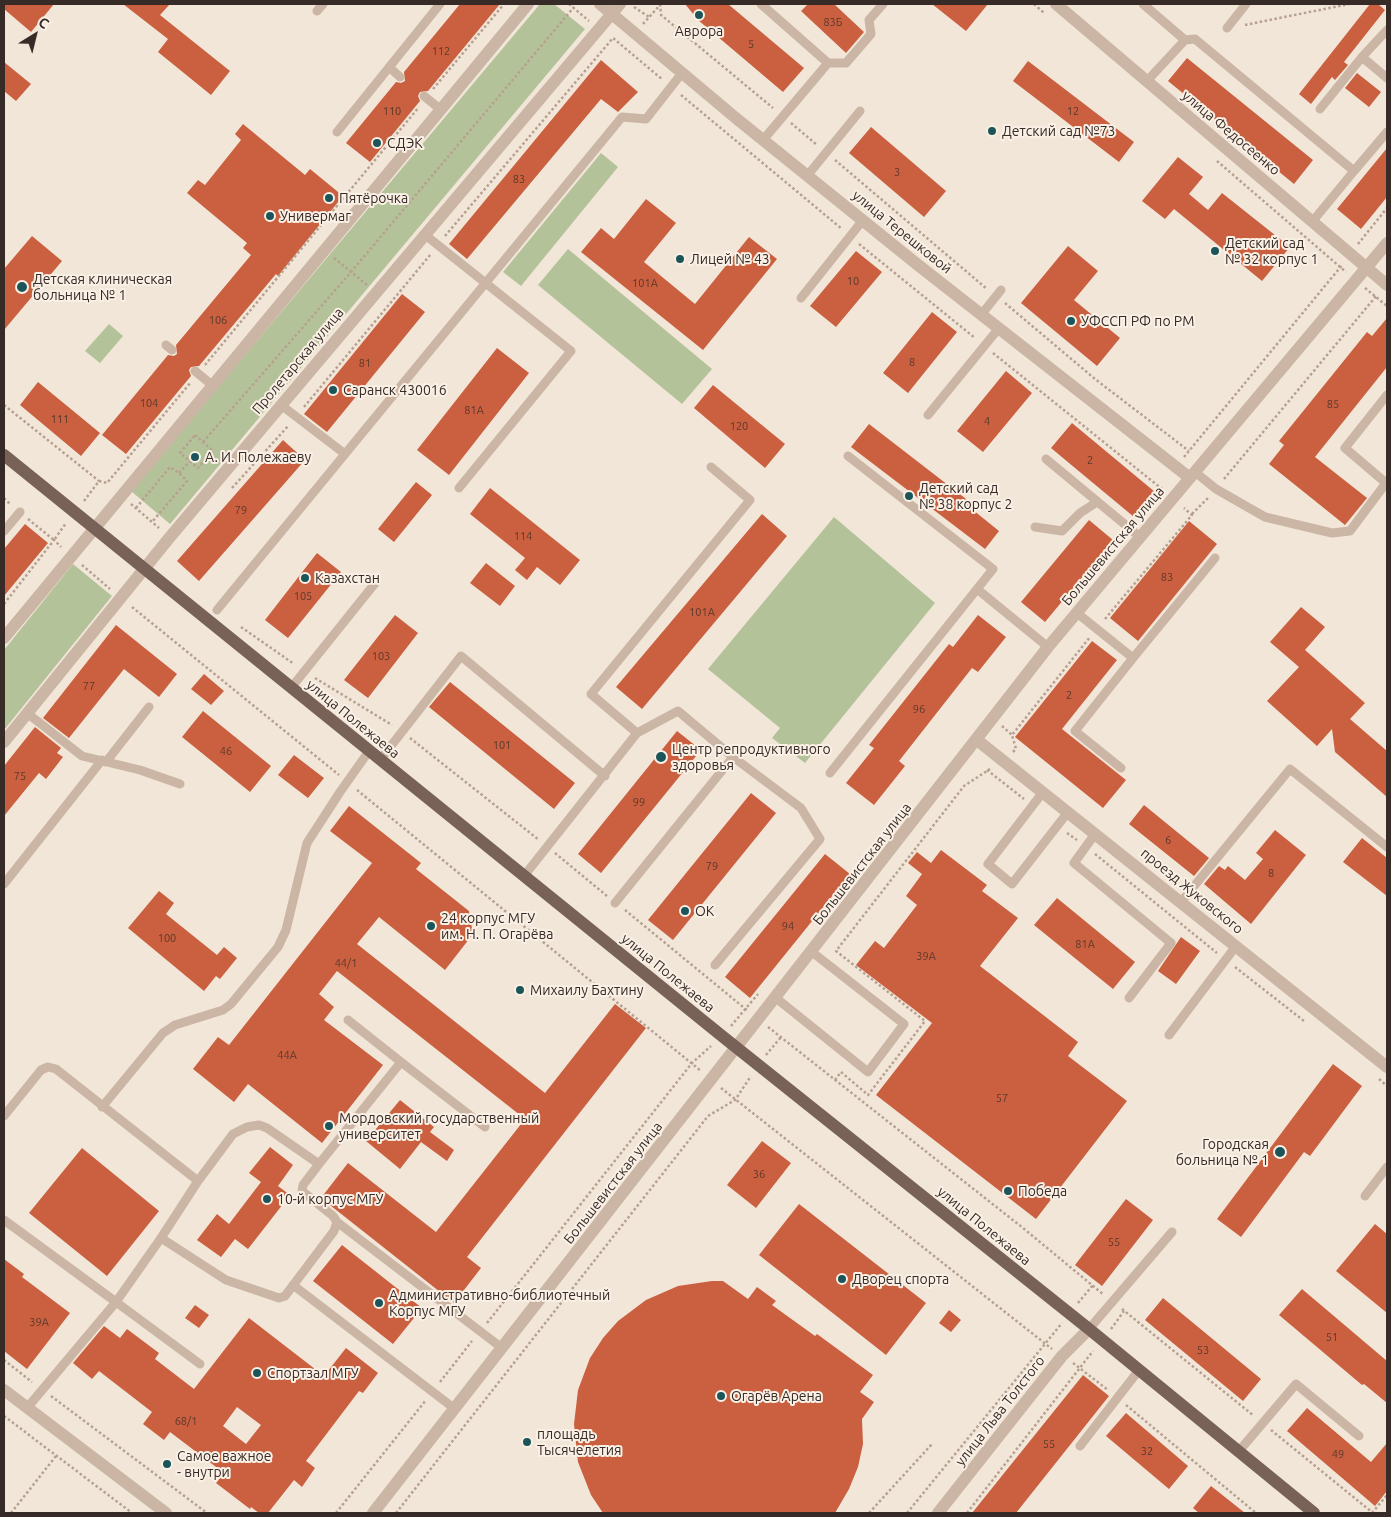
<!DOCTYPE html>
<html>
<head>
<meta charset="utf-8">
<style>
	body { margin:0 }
	#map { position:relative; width:1391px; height:1517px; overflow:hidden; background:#f2e6d9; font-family:Ubuntu,sans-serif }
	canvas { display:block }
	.frame { position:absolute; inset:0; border:5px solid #362b26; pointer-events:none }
	.north { position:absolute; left:10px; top:10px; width:50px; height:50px; -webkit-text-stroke:4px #faf0e5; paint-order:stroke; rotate:36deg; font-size:14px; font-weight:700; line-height:20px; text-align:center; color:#362b26 }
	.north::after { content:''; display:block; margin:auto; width:18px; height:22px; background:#362b26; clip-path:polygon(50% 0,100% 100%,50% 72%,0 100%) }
</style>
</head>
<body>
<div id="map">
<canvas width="1391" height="1517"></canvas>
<div class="frame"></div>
<div class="north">С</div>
</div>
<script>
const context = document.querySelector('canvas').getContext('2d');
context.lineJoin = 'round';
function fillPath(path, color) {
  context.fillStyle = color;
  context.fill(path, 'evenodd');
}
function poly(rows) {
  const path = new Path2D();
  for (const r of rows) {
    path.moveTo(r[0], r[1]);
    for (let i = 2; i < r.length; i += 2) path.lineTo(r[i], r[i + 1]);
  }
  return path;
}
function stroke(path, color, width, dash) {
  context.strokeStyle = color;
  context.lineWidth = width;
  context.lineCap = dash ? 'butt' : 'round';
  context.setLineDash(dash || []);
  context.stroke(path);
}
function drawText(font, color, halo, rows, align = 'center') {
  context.font = font + ' Ubuntu,sans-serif';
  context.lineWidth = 4;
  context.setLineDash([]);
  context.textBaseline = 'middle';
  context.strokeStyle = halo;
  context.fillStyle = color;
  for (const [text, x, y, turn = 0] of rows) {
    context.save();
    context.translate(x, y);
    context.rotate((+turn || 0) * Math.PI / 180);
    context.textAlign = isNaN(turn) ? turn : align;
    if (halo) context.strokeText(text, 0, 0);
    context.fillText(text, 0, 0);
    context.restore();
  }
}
fillPath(poly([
	[540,4,554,4,585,29,170,524,131,491],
	[601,153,618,167,521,286,503,272],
	[568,249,712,369,682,404,538,285],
	[109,324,123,336,100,363,85,351],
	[834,517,935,603,805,763,772,738,780,728,708,669],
	[73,564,112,596,4,730,4,650]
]), '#b4c299');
fillPath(poly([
	[4,4,54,4,31,32,4,9],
	[123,4,170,4,160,15,230,71,211,95,158,52,168,39],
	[460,4,500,4,428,91,420,92,418,96,420,101,370,162,346,143,396,82,401,83,405,81,404,72],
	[685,4,728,4,804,68,783,92,698,20],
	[808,4,834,4,864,32,846,53,801,11],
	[932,4,988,4,966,31],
	[1370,4,1378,4,1385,10,1344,62,1348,65,1335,80,1332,77,1311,104,1299,94],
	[1187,58,1313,160,1294,184,1168,81],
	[601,60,638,92,618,112,601,99,467,259,449,244],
	[1028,61,1134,142,1119,162,1013,81],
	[4,62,31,84,16,101,4,91],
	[1357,73,1381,92,1369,107,1345,88],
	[243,124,305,175,310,169,343,196,278,276,276,274,199,366,191,367,189,370,191,376,126,454,102,435,168,355,174,356,177,354,176,345,251,255,243,248,247,243,187,193,198,180,205,185,241,140,235,134],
	[871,127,946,191,924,217,849,153],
	[1387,148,1387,197,1361,229,1337,209],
	[1178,157,1203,177,1189,194,1208,210,1222,193,1290,247,1262,281,1174,209,1165,219,1142,201],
	[646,199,676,223,644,262,695,304,749,237,777,259,703,350,581,252,601,228,614,239],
	[32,236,62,261,4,330,4,269],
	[1068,246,1098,271,1074,300,1120,338,1097,366,1021,303],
	[856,251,882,272,836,327,810,306],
	[402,294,425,312,327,432,304,414],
	[932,312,957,332,908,393,883,373],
	[1387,318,1387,367,1315,457,1367,498,1345,525,1269,464,1284,445,1279,441,1367,332,1372,336],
	[497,348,529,373,449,475,417,450],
	[1006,371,1032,393,983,452,957,431],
	[38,382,100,433,81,456,20,405],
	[713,385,785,444,765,468,694,408],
	[1072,423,1155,492,1134,517,1051,448],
	[869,424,970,502,968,506,999,531,985,549,851,447],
	[283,440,305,460,199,581,177,561],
	[416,482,432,495,394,542,378,529],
	[490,488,580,560,560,585,537,567,527,580,515,570,525,558,470,514],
	[762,514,787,536,642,709,616,687],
	[1089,520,1113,540,1045,622,1021,602],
	[1189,521,1217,544,1138,641,1110,618],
	[25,524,48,543,4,596,4,549],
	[317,553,341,572,288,638,265,620],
	[486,563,515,586,500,606,470,583],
	[1301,607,1325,627,1305,650,1365,703,1350,719,1387,751,1387,797,1335,752,1332,729,1317,746,1267,701,1299,667,1270,642],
	[395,615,418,633,368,698,344,680],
	[978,615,1006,637,978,672,972,668,899,761,905,766,874,805,846,783,874,748,869,745,949,644,953,647],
	[116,625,177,674,159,697,124,669,69,738,43,718],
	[1092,641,1117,660,1062,729,1126,780,1103,808,1015,737],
	[204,674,224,691,211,705,191,689],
	[450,682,575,783,554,809,429,707],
	[203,711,271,766,250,792,182,737],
	[35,727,61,748,57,753,63,757,46,779,39,773,4,816,4,766],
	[677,731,701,750,601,873,578,854],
	[294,755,324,778,308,798,278,775],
	[751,793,776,813,673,940,648,920],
	[1144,805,1209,858,1194,876,1129,824],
	[349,806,421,863,416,869,469,911,473,934,445,970,379,917,357,944,545,1093,615,1004,646,1028,467,1257,481,1268,454,1303,321,1198,348,1163,436,1232,525,1119,337,971,319,994,334,1007,324,1020,383,1065,322,1143,248,1084,234,1102,193,1069,218,1037,229,1045,372,863,330,831],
	[1275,830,1306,855,1251,924,1204,884,1219,866,1225,870,1228,866,1245,880,1263,859,1256,853],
	[1362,838,1387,858,1387,896,1343,862],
	[941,850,987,885,982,891,1018,918,980,966,1078,1042,1068,1056,1127,1101,1036,1219,876,1095,932,1023,856,965,875,941,884,948,917,905,906,896,922,874,908,863,917,852,931,863],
	[825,854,850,874,750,998,725,977],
	[159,891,174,903,166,914,217,955,224,947,237,958,220,979,216,976,204,991,128,928],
	[1057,898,1135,962,1113,989,1034,925],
	[1181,937,1200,951,1176,984,1158,971],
	[1333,1064,1362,1086,1310,1156,1304,1152,1241,1237,1217,1219],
	[400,1100,434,1127,430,1132,454,1150,447,1161,421,1142,400,1169,366,1141],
	[762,1141,791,1163,756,1208,727,1185],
	[270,1147,293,1165,278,1186,290,1195,248,1249,235,1239,221,1257,197,1240,217,1214,229,1224,261,1182,249,1173],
	[82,1148,159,1211,107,1276,29,1213],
	[1126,1199,1153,1220,1102,1286,1075,1265],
	[799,1204,926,1303,886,1355,759,1255],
	[1375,1224,1387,1234,1387,1313,1336,1271],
	[342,1245,422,1308,393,1344,313,1281],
	[4,1259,24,1274,22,1277,70,1313,27,1369,4,1351],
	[712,1281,723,1281,748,1299,757,1287,776,1301,772,1305,815,1336,817,1334,873,1375,860,1392,874,1402,862,1419,863,1444,858,1467,849,1489,835,1513,603,1513,591,1495,578,1462,574,1424,578,1390,590,1358,603,1338,618,1321,646,1300,678,1286],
	[1302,1289,1387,1361,1387,1403,1364,1384,1362,1385,1279,1315],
	[1163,1298,1261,1379,1243,1401,1145,1320],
	[195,1305,209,1315,199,1328,185,1318],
	[949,1310,961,1320,951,1332,939,1323],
	[249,1318,324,1376,346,1348,378,1373,363,1393,359,1391,306,1461,315,1468,302,1487,294,1480,268,1513,259,1513,251,1507,250,1509,216,1483,224,1473,170,1432,164,1440,143,1424,152,1412,99,1371,92,1379,73,1363,104,1326,120,1338,127,1329,159,1353,155,1359,194,1389],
	[237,1407,261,1425,246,1444,223,1426],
	[1083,1375,1109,1396,1016,1513,972,1513],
	[1307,1408,1371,1462,1387,1443,1387,1491,1375,1506,1287,1431],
	[1126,1413,1188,1466,1169,1489,1106,1436],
	[1211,1486,1245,1513,1199,1513,1193,1508]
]), '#ca603f');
stroke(poly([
	[569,4,589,21],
	[660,4,661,15,773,108],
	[1034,4,1044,13],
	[634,7,649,17],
	[643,24,660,5],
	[1245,25,1349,4],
	[433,89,504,4],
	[681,95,842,229],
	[791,123,817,145],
	[835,160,987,289],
	[1217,161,1346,272],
	[445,236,613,38,663,80],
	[859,244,975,338],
	[1358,244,1387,208],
	[334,258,367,285],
	[1365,288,1387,306],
	[1005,303,1095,379,1189,451],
	[993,353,1162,489],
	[205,365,419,107],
	[4,405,99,481],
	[304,407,431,254],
	[195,435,213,451,198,468,180,453,195,435],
	[203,442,351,272,574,7],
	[1184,457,1343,264],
	[179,473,190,461],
	[1224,479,1377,295],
	[232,488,289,425],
	[4,498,10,504],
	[84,501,99,481,107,483,191,382],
	[131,504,159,528],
	[136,508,170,467,179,473,187,481,152,522],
	[1192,514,1209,497],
	[28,519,54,540,66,523],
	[82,565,110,589],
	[4,604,54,540,61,547],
	[132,607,339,775],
	[1105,619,1192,515,1184,508],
	[241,627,294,664],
	[315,678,392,725],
	[1002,726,1012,735],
	[410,738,539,840],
	[1013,752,1016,749,1012,735,1090,637],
	[987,770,1024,799],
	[357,790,701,1071],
	[1067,833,1077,840],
	[555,853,607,896],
	[1095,854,1217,953],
	[625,910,748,1011],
	[1235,967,1304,1021],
	[731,1026,758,994],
	[768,1027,1023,1228,1104,1295],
	[766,1055,781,1037],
	[1379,1079,1387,1086],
	[835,1080,841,1072,868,1095,925,1021,836,951,964,786,990,769],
	[721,1088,1052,1349],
	[1078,1303,1093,1285],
	[1122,1309,1254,1416],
	[487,1323,692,1063,711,1046],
	[1111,1329,1124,1311],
	[4,1360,32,1382],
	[1073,1363,1108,1390],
	[440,1382,472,1341],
	[51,1396,207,1513],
	[1126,1405,1256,1513],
	[4,1416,132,1513],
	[1271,1430,1373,1513],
	[11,1513,56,1456],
	[336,1513,426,1400],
	[396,1513,708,1116,735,1100,751,1076],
	[869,1513,932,1444],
	[907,1513,1062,1323],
	[967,1513,1093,1351],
	[1372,1513,1387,1495]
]), '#b6a08f', 2.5, [2.5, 2.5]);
stroke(poly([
	[761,4,828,63,846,63,871,34,869,20,883,4],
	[1143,4,1185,40],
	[317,11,323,4],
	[1227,28,1246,4],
	[1362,57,1387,78],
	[389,67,400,77],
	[1146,82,1185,40,1195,39,1354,171,1312,222],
	[424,96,440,109],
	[1320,109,1362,57,1387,30],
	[337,132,440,4],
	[763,140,828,63],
	[1354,171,1387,132],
	[807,176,860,111],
	[424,234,571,351,459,488],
	[801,298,863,220],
	[981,315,1001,290],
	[166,345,172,350],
	[195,371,212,385],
	[928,415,999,328],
	[345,454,622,117,646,119,682,73],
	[1046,459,1140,537],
	[1195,472,1216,489,1265,517,1332,533,1350,531,1386,483,1345,448,1387,395],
	[1035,527,1062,531,1080,513,1097,502],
	[4,531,20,512],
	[977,589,1048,647],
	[217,610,345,454,281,405],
	[1077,613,1133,658,1215,558],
	[291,688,376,582],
	[27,713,82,756,140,770,180,784],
	[637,733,591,694,750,500,711,467],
	[380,760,461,656,605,776],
	[106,762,149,707],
	[1121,768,1075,731,1133,658],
	[830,773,993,569,848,456],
	[1043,792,988,864,1012,884,1068,812],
	[1095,834,1074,863,1171,943,1129,998],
	[524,876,637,733,678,711,733,757,801,808,820,839,715,965],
	[4,884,102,760],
	[1181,902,1290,769,1387,847],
	[615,903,733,757],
	[776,998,868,1072,904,1024,812,952],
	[348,1020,401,1062],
	[1169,1035,1236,946],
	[102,1107,163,1033,175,1025,223,1010,231,1004,278,947,286,930,307,843,340,792,369,751],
	[4,1116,41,1070,48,1067,56,1069,198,1181,233,1134,247,1127,259,1125,267,1128,319,1164,401,1062,485,1127],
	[319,1164,303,1185,302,1191,307,1195,333,1216,337,1222,502,1348],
	[1365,1196,1387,1167],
	[4,1220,116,1302,27,1408],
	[161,1238,198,1181],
	[293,1285,455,1409],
	[1089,1329,1172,1232],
	[200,1364,116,1302,161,1238,226,1280,279,1298,285,1296,334,1231,337,1222],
	[1080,1446,1139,1370],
	[1239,1451,1296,1384,1359,1436]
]), '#cbb6a5', 9);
stroke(poly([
	[600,4,737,119,918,265,1190,478],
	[1056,4,1387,285],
	[4,638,528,4],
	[977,740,1387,1067],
	[4,742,170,537,620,4],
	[4,1390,166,1513],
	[373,1513,1048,647,1387,243],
	[938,1513,1062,1356,1089,1329]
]), '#cbb6a5', 12);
stroke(poly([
	[4,455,722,1036,1089,1329,1314,1513]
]), '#786257', 12);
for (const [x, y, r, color] of [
	[699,15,5,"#1b5559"],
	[992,131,5,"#1b5559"],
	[377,143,5,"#1b5559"],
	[329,198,5,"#1b5559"],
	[270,216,5,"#1b5559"],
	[1215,251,5,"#1b5559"],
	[680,259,5,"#1b5559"],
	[22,287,6,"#1b5559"],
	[1071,321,5,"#1b5559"],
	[333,390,5,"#1b5559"],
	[195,457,5,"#1b5559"],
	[909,496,5,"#1b5559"],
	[305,578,5,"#1b5559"],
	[661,757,6,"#1b5559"],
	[685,911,5,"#1b5559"],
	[431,926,5,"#1b5559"],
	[520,990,5,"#1b5559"],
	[329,1126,5,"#1b5559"],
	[1280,1152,6,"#1b5559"],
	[1008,1191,5,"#1b5559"],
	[267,1199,5,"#1b5559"],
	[842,1279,5,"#1b5559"],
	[379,1303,5,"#1b5559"],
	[257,1373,5,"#1b5559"],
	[721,1396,5,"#1b5559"],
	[527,1442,5,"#1b5559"],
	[167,1464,5,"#1b5559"]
]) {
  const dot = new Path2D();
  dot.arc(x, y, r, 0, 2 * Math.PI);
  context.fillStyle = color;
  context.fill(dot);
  stroke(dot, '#faf0e5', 2);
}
drawText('11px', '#5b382c', null, [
	["83Б",833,22],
	["5",751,44],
	["112",441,51],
	["110",392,111],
	["12",1073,111],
	["3",897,172],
	["83",519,179],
	["10",853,281],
	["101А",645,283],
	["106",218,320],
	["8",912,362],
	["81",365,363],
	["104",149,403],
	["85",1333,404],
	["81А",474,410],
	["111",60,419],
	["4",987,421],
	["120",739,426],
	["2",1090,460],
	["79",241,510],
	["114",523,536],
	["83",1167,577],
	["105",303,596],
	["101А",702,612],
	["103",381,656],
	["77",89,686],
	["2",1069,695],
	["96",919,709],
	["101",502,745],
	["46",226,751],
	["75",20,776],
	["99",639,802],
	["6",1168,840],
	["79",712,866],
	["8",1271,873],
	["94",788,926],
	["100",167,938],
	["81А",1085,944],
	["39А",926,956],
	["44/1",346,963],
	["44А",287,1055],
	["57",1002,1098],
	["36",759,1174],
	["55",1114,1242],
	["39А",39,1322],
	["51",1332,1337],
	["53",1203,1350],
	["68/1",186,1421],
	["55",1049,1444],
	["32",1147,1451],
	["49",1338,1454]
]);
drawText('14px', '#362b26', '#faf0e5', [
	["Аврора",699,31,"center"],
	["Детский сад №73",1002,131],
	["СДЭК",387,143],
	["Пятёрочка",339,198],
	["Универмаг",280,216],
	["Детский сад",1225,243],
	["№ 32 корпус 1",1225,259],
	["Лицей № 43",690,259],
	["Детская клиническая",33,279],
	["больница № 1",33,295],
	["УФССП РФ по РМ",1081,321],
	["Саранск 430016",343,390],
	["А. И. Полежаеву",205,457],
	["Детский сад",919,488],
	["№ 38 корпус 2",919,504],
	["Казахстан",315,578],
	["Центр репродуктивного",672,749],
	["здоровья",672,765],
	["OK",695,911],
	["24 корпус МГУ",441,918],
	["им. Н. П. Огарёва",441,934],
	["Михаилу Бахтину",530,990],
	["Мордовский государственный",339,1118],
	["университет",339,1134],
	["Городская",1269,1144,"right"],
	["больница № 1",1269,1160,"right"],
	["Победа",1018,1191],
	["10-й корпус МГУ",277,1199],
	["Дворец cпорта",852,1279],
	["Административно-библиотечный",389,1295],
	["Корпус МГУ",389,1311],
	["Спортзал МГУ",267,1373],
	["Огарёв Арена",731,1396],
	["площадь",537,1434],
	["Тысячелетия",537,1450],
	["Самое важное",177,1456],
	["- внутри",177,1472]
], 'left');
drawText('14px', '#362b26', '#faf0e5', [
	["улица Федосеенко",1231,133,40],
	["улица Терешковой",902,232,39],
	["Пролетарская улица",298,361,-50],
	["Большевистская улица",1113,546,-50],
	["улица Полежаева",353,719,39],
	["Большевистская улица",862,864,-52],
	["проезд Жуковского",1192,891,39],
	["улица Полежаева",668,973,39],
	["Большевистская улица",613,1183,-52],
	["улица Полежаева",984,1226,39],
	["улица Льва Толстого",1000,1411,-52]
]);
</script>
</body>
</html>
